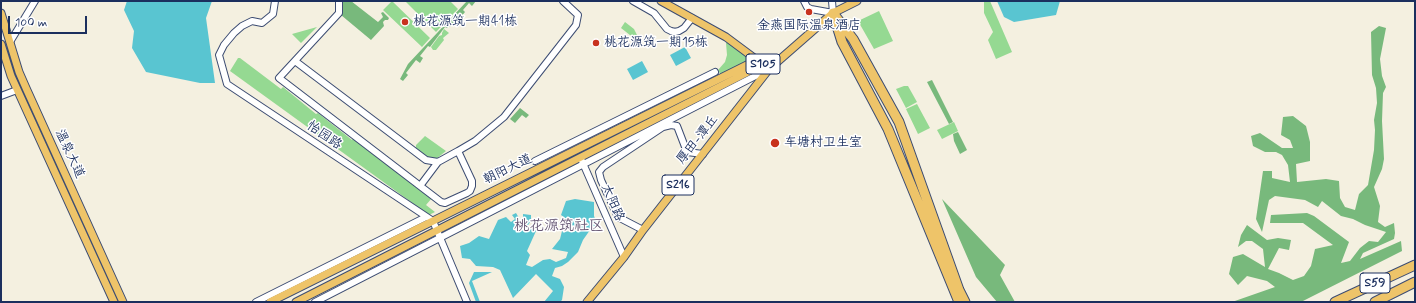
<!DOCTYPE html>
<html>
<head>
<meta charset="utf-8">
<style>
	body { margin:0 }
	#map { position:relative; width:1416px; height:303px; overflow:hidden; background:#f4f0e0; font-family:Mynerve,sans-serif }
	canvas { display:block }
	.frame { position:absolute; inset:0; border:2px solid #1b2f5e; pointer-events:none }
	.scale { position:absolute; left:8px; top:16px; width:79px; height:18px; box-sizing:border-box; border:2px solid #1b2f5e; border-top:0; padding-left:5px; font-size:12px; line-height:14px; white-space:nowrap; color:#1b2f5e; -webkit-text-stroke:3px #fff; paint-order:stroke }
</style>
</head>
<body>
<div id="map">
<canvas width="1416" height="303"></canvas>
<div class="frame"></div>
<div class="scale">100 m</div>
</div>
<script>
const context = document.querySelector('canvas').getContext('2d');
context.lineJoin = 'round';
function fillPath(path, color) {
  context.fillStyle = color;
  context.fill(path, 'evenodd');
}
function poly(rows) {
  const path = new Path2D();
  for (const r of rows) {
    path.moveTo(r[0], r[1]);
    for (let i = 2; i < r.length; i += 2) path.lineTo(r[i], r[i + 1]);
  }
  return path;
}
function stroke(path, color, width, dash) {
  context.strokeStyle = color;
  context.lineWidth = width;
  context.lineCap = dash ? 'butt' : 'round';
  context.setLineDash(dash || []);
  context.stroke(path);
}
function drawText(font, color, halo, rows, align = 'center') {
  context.font = font + ' Mynerve,"LXGW WenKai TC",sans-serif';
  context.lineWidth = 3;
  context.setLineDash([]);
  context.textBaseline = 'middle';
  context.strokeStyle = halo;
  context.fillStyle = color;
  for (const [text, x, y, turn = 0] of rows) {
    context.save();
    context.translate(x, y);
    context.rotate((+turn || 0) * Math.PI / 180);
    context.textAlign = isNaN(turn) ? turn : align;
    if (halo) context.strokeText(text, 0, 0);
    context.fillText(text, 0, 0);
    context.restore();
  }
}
fillPath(poly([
	[392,1,430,38,422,47,383,10],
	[405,1,450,1,458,9,436,32],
	[984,1,990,1,1012,52,996,59,988,40,993,32,984,13],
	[879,11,893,41,874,49,858,21],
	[625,22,634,29,638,37,635,39,621,28],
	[317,27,301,43,292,34],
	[444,29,449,33,443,38,444,40,436,50,433,50,431,47,439,36,442,35,442,33],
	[726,43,729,43,747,55,748,61,721,75,718,70,725,62,727,55],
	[238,58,240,58,281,89,283,87,316,114,318,113,352,140,353,138,432,198,426,205,435,212,429,215,230,71],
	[904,86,908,86,917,102,906,108,896,89],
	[917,104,930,128,918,134,906,109],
	[954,122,958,131,942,139,937,130],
	[425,136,446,151,436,159,430,158,424,155,416,148,416,145]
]), '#95d992');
fillPath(poly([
	[341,1,351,1,378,22,383,17,381,13,383,12,389,18,388,20,385,20,383,22,384,26,371,40,341,15],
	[467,1,476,1,472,6,469,3,463,10,465,12,457,22,455,21,450,27,449,26,447,28,445,27,430,47,428,46,420,56,423,58,420,63,416,60,406,73,408,75,403,81,400,79,408,64],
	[1379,26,1386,28,1380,59,1382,76,1386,87,1383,93,1382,121,1384,159,1382,169,1374,187,1380,206,1378,222,1385,227,1394,223,1395,233,1394,239,1363,253,1360,259,1401,241,1402,251,1301,302,1232,302,1275,287,1267,281,1247,276,1238,285,1229,274,1233,257,1243,254,1265,267,1263,249,1252,241,1246,241,1238,247,1241,235,1247,225,1267,240,1278,238,1291,240,1289,250,1279,248,1268,269,1279,273,1293,280,1304,276,1311,266,1315,249,1333,245,1303,223,1270,223,1271,215,1307,213,1314,216,1349,242,1341,263,1350,261,1360,248,1369,241,1378,242,1386,232,1365,225,1353,219,1341,216,1322,201,1318,207,1305,200,1275,196,1269,200,1262,232,1256,219,1263,171,1272,171,1272,178,1290,182,1288,165,1282,155,1276,152,1265,152,1253,146,1251,136,1260,133,1282,148,1293,148,1290,140,1281,135,1283,117,1293,116,1306,126,1310,142,1310,161,1296,164,1297,182,1326,179,1339,181,1340,198,1345,207,1355,210,1359,194,1368,185,1374,150,1375,130,1374,120,1377,103,1376,88,1372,75,1371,32],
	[932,80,953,122,949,124,927,82],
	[520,108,529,115,526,118,522,115,515,123,510,119],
	[958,132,967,150,960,154,954,141,953,134],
	[942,199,1005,265,1000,275,1015,302,997,302,976,277]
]), '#78b97c');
fillPath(poly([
	[127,1,212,1,206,18,215,83,200,83,146,72,132,48,134,31,124,10],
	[997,1,1060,1,1056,15,1014,22,1004,17],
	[685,47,691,58,676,66,670,55],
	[642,61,648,72,633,80,627,69],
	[575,199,594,202,594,216,597,223,596,226,590,230,583,240,578,252,568,262,562,266,555,268,552,276,560,279,564,287,562,300,560,302,544,302,553,291,536,274,513,298,500,270,493,267,476,266,470,259,462,258,460,246,469,243,479,236,489,239,498,220,506,217,511,222,515,219,512,215,516,213,519,218,518,223,523,220,523,214,531,215,531,221,525,229,531,226,537,225,536,231,527,251,530,255,526,265,532,267,543,260,550,259,556,262,566,258,568,252,552,249,560,239,562,231,575,232,569,221,561,215,566,201],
	[474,272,492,272,472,281,480,302,476,302,469,283]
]), '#59c5d1');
const minor = poly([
	[275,1,273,14,262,23,252,21,242,26,234,33,224,45,219,55,227,84,433,221,467,302],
	[339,1,339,13,279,78,441,202,445,203,467,193,470,191,472,186,472,181,458,151,475,141,504,117,576,25,578,15,563,1],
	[633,1,654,13,667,29,671,31,675,32,679,31,684,28,692,18],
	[804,1,807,7,811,9,833,13],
	[832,1,833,13],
	[10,42,35,1],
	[295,61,426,160,438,162],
	[1,96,17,90],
	[535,161,715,72],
	[582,161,624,257],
	[420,186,438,162,458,151],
	[643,230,618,217,601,180,599,172,603,167,663,127,671,125,677,126,687,152,703,154],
	[256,302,426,217],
	[315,302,769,69]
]);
const major = poly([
	[661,1,726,37,769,69,833,13,857,1],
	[1,13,19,72,26,88,123,302],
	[1,44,11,76,114,302],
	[270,302,757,60],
	[296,302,764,64],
	[587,302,624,257,643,230,769,69]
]);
const highway = poly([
	[959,302,888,129,842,42,833,13,853,39,899,122,959,290,965,302],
	[1335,302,1415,265],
	[1375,302,1415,282]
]);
stroke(minor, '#3c4c72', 8);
stroke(major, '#3c4c72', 9);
stroke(highway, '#3c4c72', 11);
stroke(minor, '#fff', 6);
stroke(major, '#eec469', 7);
stroke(highway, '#eec469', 9);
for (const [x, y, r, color] of [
	[809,12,4,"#c8321e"],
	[405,22,4,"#c8321e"],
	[596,43,4,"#c8321e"],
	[775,143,5,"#c8321e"]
]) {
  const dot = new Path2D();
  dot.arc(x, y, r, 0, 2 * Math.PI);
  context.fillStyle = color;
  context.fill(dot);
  stroke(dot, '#fff', 1.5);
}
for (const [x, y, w] of [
	[763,64,34],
	[678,185,32],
	[1375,283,30]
]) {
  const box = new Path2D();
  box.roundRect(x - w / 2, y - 10, w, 20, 3);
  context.fillStyle = '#fff';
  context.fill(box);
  stroke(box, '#1b2f5e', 1);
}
drawText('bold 12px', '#1b2f5e', null, [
	["S105",763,64],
	["S216",678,185],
	["S59",1375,283]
]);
drawText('13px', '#1b2f5e', '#fff', [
	["桃花源筑一期41栋",413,22],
	["金燕国际温泉酒店",809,26,"center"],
	["桃花源筑一期15栋",604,43],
	["车塘村卫生室",784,143]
], 'left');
drawText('13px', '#1b2f5e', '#fff', [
	["怡园路",324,136,34],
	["厚田-潭丘",698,140,-52],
	["温泉大道",69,154,65],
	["朝阳大道",508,170,-26],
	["太阳路",612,203,67]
]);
drawText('15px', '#685976', '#fff', [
	["桃花源筑社区",559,227]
]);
</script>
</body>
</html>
